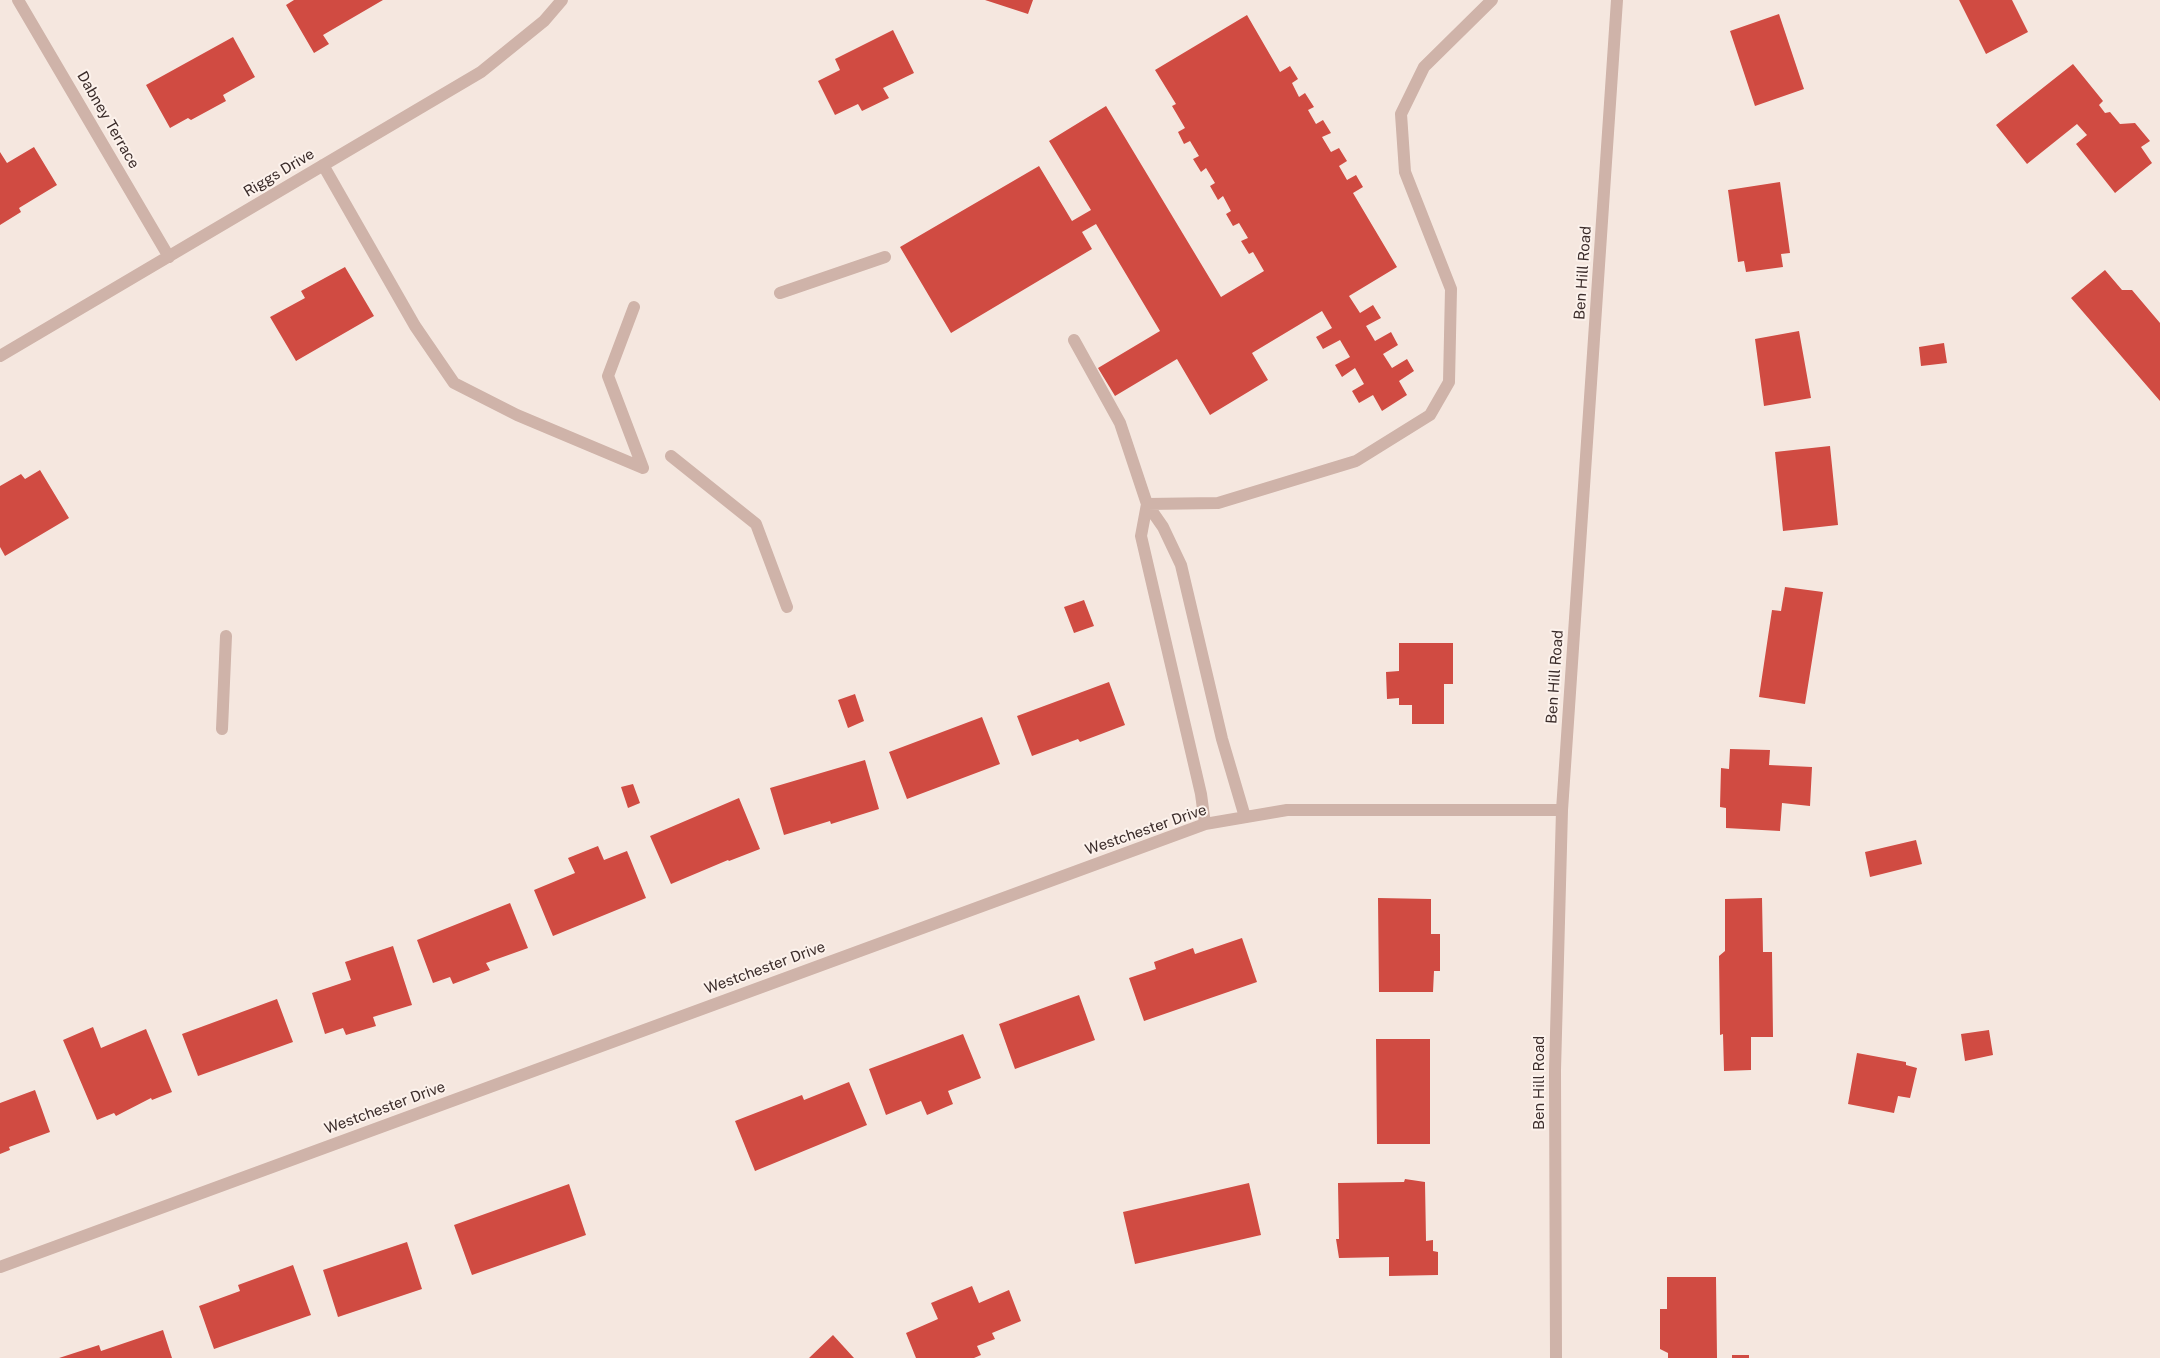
<!DOCTYPE html>
<html>
<head>
<meta charset="utf-8">
<style>
	body { margin:0 }
	canvas { display:block; background:#f5e7df }
</style>
</head>
<body>
<canvas width="2160" height="1358"></canvas>
<script>
const context = document.querySelector('canvas').getContext('2d');
context.lineJoin = 'round';
function fillPath(path, color) {
  context.fillStyle = color;
  context.fill(path, 'evenodd');
}
function poly(rows) {
  const path = new Path2D();
  for (const r of rows) {
    path.moveTo(r[0], r[1]);
    for (let i = 2; i < r.length; i += 2) path.lineTo(r[i], r[i + 1]);
  }
  return path;
}
function stroke(path, color, width, dash) {
  context.strokeStyle = color;
  context.lineWidth = width;
  context.lineCap = dash ? 'butt' : 'round';
  context.setLineDash(dash || []);
  context.stroke(path);
}
function drawText(font, color, halo, rows, align = 'center') {
  context.font = font + ' "Public Sans",sans-serif';
  context.lineWidth = 4;
  context.setLineDash([]);
  context.textBaseline = 'middle';
  context.strokeStyle = halo;
  context.fillStyle = color;
  for (const [text, x, y, turn = 0] of rows) {
    context.save();
    context.translate(x, y);
    context.rotate((+turn || 0) * Math.PI / 180);
    context.textAlign = isNaN(turn) ? turn : align;
    if (halo) context.strokeText(text, 0, 0);
    context.fillText(text, 0, 0);
    context.restore();
  }
}
fillPath(poly([
	[294,0,383,0,323,35,329,44,314,53,286,5],
	[985,0,1033,0,1028,14],
	[1959,0,2012,0,2028,32,1986,54],
	[1779,14,1804,89,1755,106,1730,31],
	[1247,15,1280,72,1290,66,1298,79,1292,83,1299,97,1305,93,1314,107,1308,110,1316,124,1323,120,1331,133,1322,137,1331,152,1339,148,1347,161,1339,166,1347,180,1356,175,1363,187,1353,193,1397,267,1349,296,1360,313,1373,305,1381,318,1366,326,1375,341,1391,332,1398,345,1383,354,1392,368,1407,359,1414,371,1399,381,1407,395,1382,411,1373,395,1359,403,1352,391,1364,384,1355,368,1342,377,1335,365,1350,357,1340,340,1323,349,1316,337,1332,328,1322,311,1252,353,1268,380,1210,415,1177,359,1115,396,1098,368,1160,331,1096,224,1082,232,1092,249,951,333,900,247,1039,166,1072,221,1091,210,1049,141,1106,106,1221,297,1264,271,1253,252,1249,254,1241,241,1248,238,1239,223,1233,226,1226,214,1231,211,1223,196,1218,200,1210,186,1215,183,1206,168,1201,172,1193,159,1199,156,1190,141,1184,144,1178,132,1185,128,1172,106,1176,104,1155,70],
	[893,30,914,73,883,88,889,98,862,111,858,104,835,115,818,81,840,70,835,59],
	[233,37,255,77,223,95,226,101,191,120,188,118,170,128,146,85],
	[2073,64,2103,101,2099,105,2105,113,2110,112,2120,124,2135,123,2150,141,2141,147,2152,163,2115,193,2076,144,2087,135,2077,124,2027,164,1996,125],
	[34,147,57,185,19,208,21,212,0,225,0,152,7,163],
	[1780,182,1790,253,1781,254,1783,267,1746,272,1744,261,1738,262,1728,190],
	[345,267,374,316,296,361,270,317,305,298,301,291],
	[2105,270,2122,290,2132,290,2160,323,2160,401,2071,298],
	[1799,331,1811,398,1764,406,1755,339],
	[1944,343,1947,363,1921,366,1919,347],
	[1830,446,1838,525,1783,531,1775,452],
	[40,470,69,518,5,556,0,547,0,486,21,474,25,479],
	[1785,587,1823,592,1805,704,1759,697,1772,610,1781,611],
	[1084,600,1094,626,1074,633,1064,607],
	[1399,643,1453,643,1453,684,1444,684,1444,724,1412,724,1412,705,1399,705,1399,698,1387,699,1386,672,1399,671],
	[1109,682,1125,725,1080,742,1078,739,1032,756,1017,716],
	[855,694,864,721,848,728,838,700],
	[982,717,1000,764,907,799,889,752],
	[1730,749,1770,750,1769,765,1812,767,1810,806,1782,803,1780,831,1726,828,1726,808,1720,807,1721,768,1729,769],
	[865,760,879,809,831,824,830,821,784,835,770,788],
	[633,784,640,803,628,808,621,787],
	[739,798,760,849,729,861,728,860,671,884,650,836],
	[1916,840,1922,864,1870,877,1865,852],
	[598,846,604,860,627,851,646,898,553,936,534,890,575,873,568,858],
	[1378,898,1431,899,1431,934,1440,934,1440,971,1434,971,1433,992,1379,992],
	[1762,898,1763,952,1772,952,1773,1037,1751,1037,1751,1070,1724,1071,1723,1034,1720,1035,1719,956,1725,951,1725,899],
	[510,903,528,948,486,963,490,970,453,984,450,977,433,983,417,940],
	[1242,938,1257,982,1144,1021,1129,978,1156,969,1154,962,1193,948,1195,954],
	[393,946,412,1005,373,1017,376,1026,346,1035,343,1028,325,1034,312,993,351,980,345,962],
	[1079,995,1095,1040,1015,1069,999,1024],
	[277,999,293,1042,198,1076,182,1034],
	[93,1027,101,1048,146,1029,172,1092,152,1100,151,1098,116,1116,114,1113,97,1120,63,1040],
	[1989,1030,1993,1055,1965,1061,1961,1034],
	[963,1034,981,1078,948,1091,953,1104,927,1115,921,1101,886,1115,869,1069],
	[1376,1039,1430,1039,1430,1144,1377,1144],
	[1857,1053,1906,1062,1906,1065,1917,1068,1910,1098,1898,1096,1894,1113,1848,1104],
	[849,1082,867,1125,755,1171,735,1121,802,1095,804,1100],
	[35,1090,50,1132,9,1147,10,1150,0,1154,0,1103],
	[1405,1179,1425,1182,1426,1241,1433,1240,1433,1251,1438,1252,1438,1275,1389,1276,1389,1257,1339,1258,1336,1239,1339,1239,1338,1183,1404,1182],
	[1249,1183,1261,1235,1135,1264,1123,1212],
	[569,1184,586,1235,472,1275,454,1225],
	[407,1242,422,1289,338,1317,323,1270],
	[293,1265,311,1315,214,1349,199,1306,240,1291,238,1285],
	[1667,1277,1716,1277,1717,1358,1668,1358,1668,1353,1660,1349,1660,1309,1667,1309],
	[972,1286,979,1303,1009,1290,1021,1321,992,1333,995,1339,977,1346,981,1355,974,1358,916,1358,906,1333,938,1319,931,1303],
	[163,1330,172,1358,59,1358,99,1345,101,1351],
	[833,1335,854,1358,809,1358],
	[1732,1355,1749,1355,1749,1358,1732,1358]
]), '#d04b42');
stroke(poly([
	[18,0,169,257],
	[323,165,415,326,454,383,517,415,643,468],
	[780,293,885,257],
	[634,307,608,376,643,468],
	[1074,340,1120,423,1147,504,1218,503,1356,461,1430,415,1449,382,1451,289,1405,172,1401,114,1424,67,1492,0],
	[0,356,481,72,544,21,562,0],
	[671,456,756,524,787,607],
	[222,729,226,636],
	[1205,824,1201,794,1141,536,1147,504,1163,527,1181,565,1222,739,1245,817],
	[0,1267,1205,824,1287,810,1562,810],
	[1556,1358,1555,1070,1562,810,1617,0]
]), '#cfb3a9', 12);
drawText('15px', '#3b2c2a', '#fcf2ec', [
	["Dabney Terrace",108,120,60],
	["Riggs Drive",279,173,-31],
	["Ben Hill Road",1583,273,-86],
	["Ben Hill Road",1555,677,-86],
	["Westchester Drive",1146,830,-19],
	["Westchester Drive",765,968,-20],
	["Ben Hill Road",1539,1083,-90],
	["Westchester Drive",385,1108,-20]
]);
</script>
</body>
</html>
